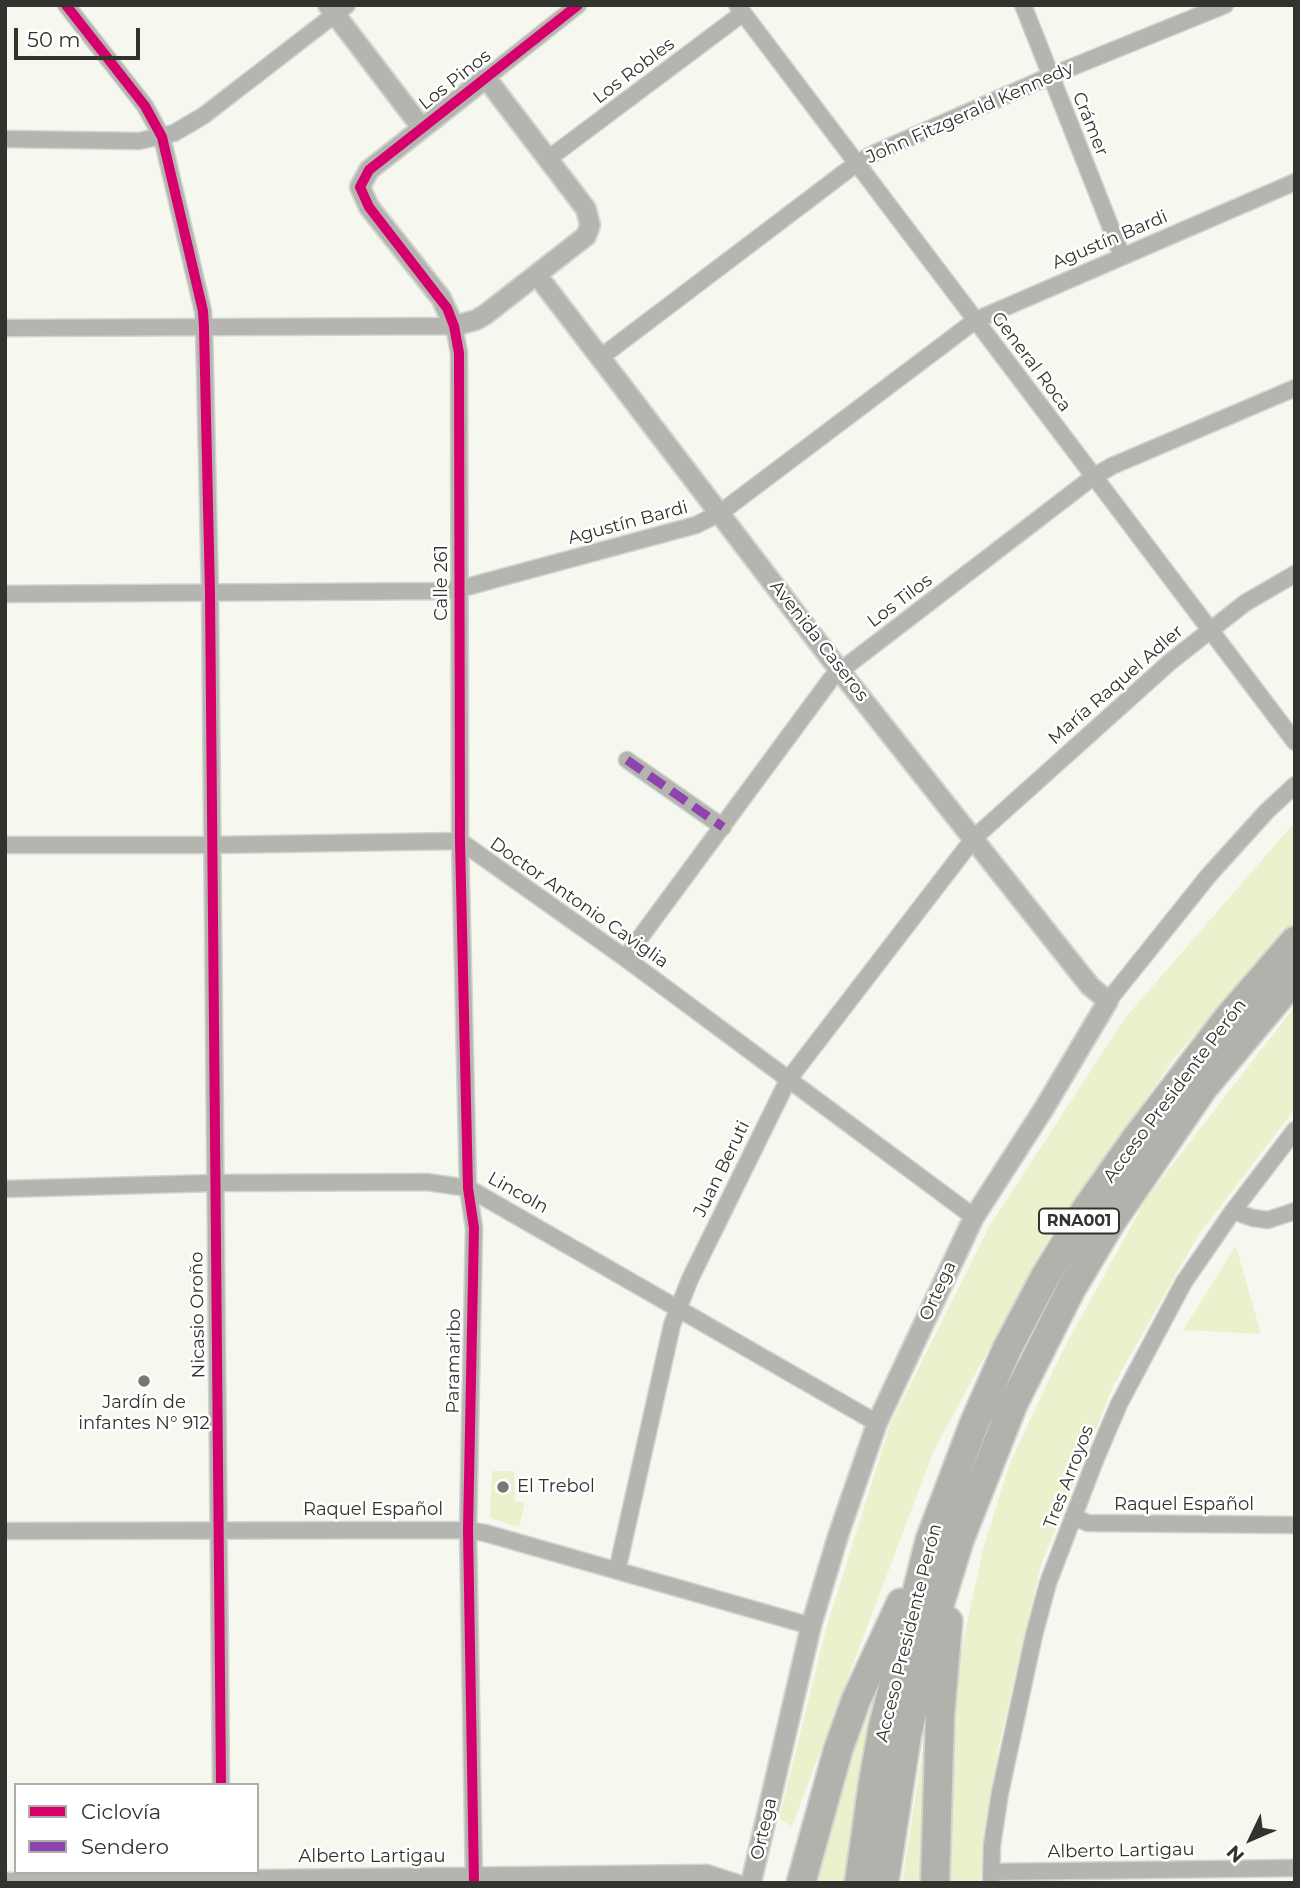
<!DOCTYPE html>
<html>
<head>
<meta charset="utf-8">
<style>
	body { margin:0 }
	#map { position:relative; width:1300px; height:1888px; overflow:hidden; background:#f6f8f0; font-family:Montserrat,sans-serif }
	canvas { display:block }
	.frame { position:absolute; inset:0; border:7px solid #31332d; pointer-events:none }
	.legend { position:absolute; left:14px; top:1783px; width:245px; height:91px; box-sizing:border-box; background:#fff; border:2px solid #adadab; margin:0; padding:9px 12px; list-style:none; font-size:21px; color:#31332d }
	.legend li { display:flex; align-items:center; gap:14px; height:35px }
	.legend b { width:35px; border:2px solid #adadab }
	.north { position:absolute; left:1216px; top:1804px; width:70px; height:70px; -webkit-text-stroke:5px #fff; paint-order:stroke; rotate:226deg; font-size:19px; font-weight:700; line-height:28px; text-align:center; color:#31332d }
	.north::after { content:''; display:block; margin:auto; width:24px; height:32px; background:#31332d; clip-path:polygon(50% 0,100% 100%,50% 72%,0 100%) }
	.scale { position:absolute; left:14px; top:28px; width:126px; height:32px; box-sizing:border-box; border:4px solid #31332d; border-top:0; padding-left:9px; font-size:21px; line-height:24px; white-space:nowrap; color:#31332d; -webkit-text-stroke:5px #fff; paint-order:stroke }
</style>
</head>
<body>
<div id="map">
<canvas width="1300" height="1888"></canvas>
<div class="frame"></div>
<ul class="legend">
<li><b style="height:9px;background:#d6006c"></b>Ciclovía</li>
<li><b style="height:9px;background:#8e44ad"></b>Sendero</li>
</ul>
<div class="north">N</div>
<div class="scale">50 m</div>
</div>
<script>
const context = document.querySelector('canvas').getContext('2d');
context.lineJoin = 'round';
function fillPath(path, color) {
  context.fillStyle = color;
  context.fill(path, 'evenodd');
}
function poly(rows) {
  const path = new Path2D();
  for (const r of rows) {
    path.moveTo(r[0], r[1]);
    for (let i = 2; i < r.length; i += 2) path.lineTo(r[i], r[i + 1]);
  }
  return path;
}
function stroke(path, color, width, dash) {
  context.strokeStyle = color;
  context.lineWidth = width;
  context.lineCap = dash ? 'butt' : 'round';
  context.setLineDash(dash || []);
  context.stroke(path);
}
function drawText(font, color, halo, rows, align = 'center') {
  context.font = font + ' Montserrat,sans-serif';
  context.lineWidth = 5;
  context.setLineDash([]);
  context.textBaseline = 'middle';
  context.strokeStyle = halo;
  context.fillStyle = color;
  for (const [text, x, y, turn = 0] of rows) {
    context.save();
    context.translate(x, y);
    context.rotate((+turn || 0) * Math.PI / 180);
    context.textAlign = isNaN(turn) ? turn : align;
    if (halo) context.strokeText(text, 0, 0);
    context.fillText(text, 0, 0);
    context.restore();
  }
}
fillPath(poly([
	[1295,822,1295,923,1178,1053,1052,1233,934,1450,792,1826,779,1819,826,1629,890,1425,989,1227,1125,1018],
	[1295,1006,1295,1109,1199,1234,1114,1384,1041,1565,999,1746,980,1883,944,1883,949,1773,957,1671,983,1549,1010,1463,1062,1352,1146,1199],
	[1236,1246,1261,1334,1183,1330],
	[492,1471,514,1471,515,1502,525,1502,519,1527,490,1518],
	[877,1691,851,1883,810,1883,829,1813],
	[928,1715,929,1883,902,1883]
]), '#e9f1cd');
const minor = poly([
	[66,5,145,106,162,137,203,311,204,327,210,594,221,1785],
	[737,5,1295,742],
	[1023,5,1122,256],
	[486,78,578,5],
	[5,139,139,141,174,133,203,116,347,5],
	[548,159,743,13],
	[5,328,454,326,459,353,460,841,468,1188,474,1228,468,1530,474,1883],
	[601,357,857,163,875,153,1050,76,1225,5],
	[5,594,445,591,459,589,696,525,720,513,976,320,1295,182],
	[627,760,723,827],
	[5,845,211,845,460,841,625,958,974,1217],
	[625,958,831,679,840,671,1093,477,1112,466,1295,388],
	[1108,1001,1209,875,1267,811,1295,785],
	[5,1189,214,1183,427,1182,468,1188,877,1423],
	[1233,1211,1253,1218,1268,1220,1295,1211],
	[1073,1517,1088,1523,1295,1525],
	[5,1531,468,1530,485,1533,811,1626],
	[617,1571,672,1325,690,1279,788,1080,974,838,1170,662,1245,603,1295,574],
	[991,1872,1295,1868],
	[5,1881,707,1873,738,1883],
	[991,1883,992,1845,1000,1793,1034,1635,1048,1583,1096,1458,1119,1404,1184,1282,1233,1211,1295,1130]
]);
const tertiary = poly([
	[328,5,422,128],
	[486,78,586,209,590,225,586,236,486,314,476,320,454,326,441,298,369,207,360,187,369,170,486,78],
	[537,275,840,671,1090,986,1108,1001,1043,1110,974,1217,877,1423,838,1536,811,1626,751,1883]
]);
const motorway = poly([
	[801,1883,838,1750,856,1700,901,1603],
	[859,1883,873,1783,883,1727,930,1540,974,1424,1007,1349,1045,1277,1087,1208,1135,1140,1229,1017,1295,941],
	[884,1883,907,1734,933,1625,960,1538,1013,1404,1071,1289,1111,1222,1203,1088,1295,978],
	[935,1883,940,1715,948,1621]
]);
stroke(minor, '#d2d4ce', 19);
stroke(tertiary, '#d2d4ce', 23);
stroke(motorway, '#d2d4ce', 32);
stroke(minor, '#b4b5b0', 16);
stroke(tertiary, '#b4b5b0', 19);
stroke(motorway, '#b0b2ac', 28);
stroke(poly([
	[627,760,723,827]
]), '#8e44ad', 9, [18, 9]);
stroke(poly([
	[66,5,145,106,162,137,203,311,204,327,210,594,221,1785],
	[474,1883,468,1530,474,1228,468,1188,460,841,459,353,454,326,447,308,369,207,360,187,369,170,578,5]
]), '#d6006c', 10);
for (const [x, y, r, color] of [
	[144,1381,7,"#767871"],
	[503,1487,7,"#767871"]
]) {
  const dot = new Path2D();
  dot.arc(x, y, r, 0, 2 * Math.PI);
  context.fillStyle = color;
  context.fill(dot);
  stroke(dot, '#fff', 2.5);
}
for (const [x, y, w] of [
	[1079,1221,80]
]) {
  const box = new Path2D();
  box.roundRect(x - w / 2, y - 12.5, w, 25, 5);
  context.fillStyle = '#fff';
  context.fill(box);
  stroke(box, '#31332d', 2);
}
drawText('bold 16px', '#31332d', null, [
	["RNA001",1079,1221]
]);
drawText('18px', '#31332d', '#fff', [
	["Los Robles",634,71,-37],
	["Los Pinos",455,80,-38],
	["John Fitzgerald Kennedy",970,113,-24],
	["Crámer",1090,124,68],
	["Agustín Bardi",1110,240,-23],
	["General Roca",1031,362,53],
	["Agustín Bardi",628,523,-15],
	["Calle 261",442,583,-90],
	["Los Tilos",900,601,-37],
	["Avenida Caseros",819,641,52],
	["María Raquel Adler",1116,685,-41],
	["Doctor Antonio Caviglia",579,903,35],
	["Acceso Presidente Perón",1175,1091,-53],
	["Juan Beruti",722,1169,-64],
	["Lincoln",518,1193,29],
	["Ortega",938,1291,-65],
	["Nicasio Oroño",198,1315,-91],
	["Paramaribo",454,1361,-89],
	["Tres Arroyos",1069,1477,-69],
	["Raquel Español",1184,1505],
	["Raquel Español",373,1510],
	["Acceso Presidente Perón",909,1633,-76],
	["Ortega",764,1829,-77],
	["Alberto Lartigau",1121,1851,-1],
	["Alberto Lartigau",372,1857]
]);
drawText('18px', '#31332d', '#fff', [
	["Jardín de",144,1403],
	["infantes N° 912",144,1424],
	["El Trebol",517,1487,"left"]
]);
</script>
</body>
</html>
